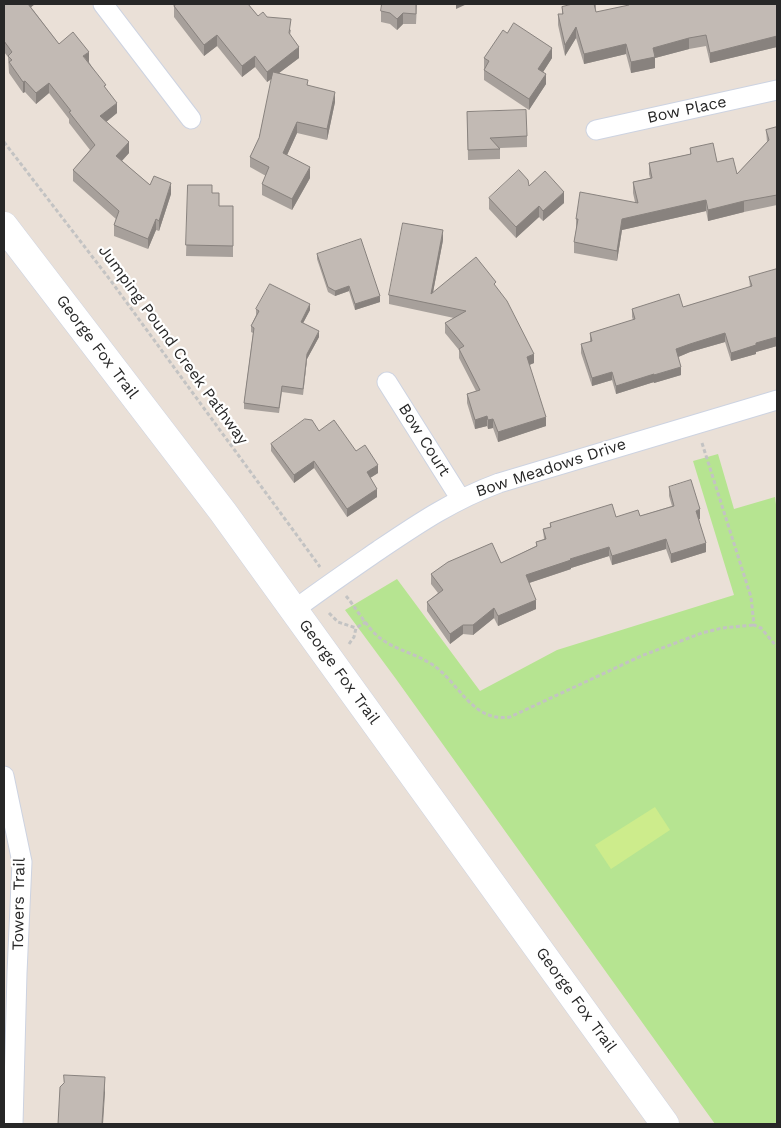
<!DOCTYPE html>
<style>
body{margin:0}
#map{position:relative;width:781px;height:1128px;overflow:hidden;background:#eae0d7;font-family:"Work Sans",sans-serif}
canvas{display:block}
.frame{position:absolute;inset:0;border:5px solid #272727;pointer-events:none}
</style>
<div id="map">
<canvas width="781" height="1128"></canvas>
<div class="frame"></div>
</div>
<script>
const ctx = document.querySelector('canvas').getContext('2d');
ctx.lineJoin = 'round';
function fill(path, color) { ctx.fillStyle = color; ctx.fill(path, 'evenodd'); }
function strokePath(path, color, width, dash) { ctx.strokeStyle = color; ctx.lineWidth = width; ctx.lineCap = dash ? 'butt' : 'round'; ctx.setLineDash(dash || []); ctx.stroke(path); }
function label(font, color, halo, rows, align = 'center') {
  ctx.font = font + ' "Work Sans",sans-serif'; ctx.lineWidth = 4.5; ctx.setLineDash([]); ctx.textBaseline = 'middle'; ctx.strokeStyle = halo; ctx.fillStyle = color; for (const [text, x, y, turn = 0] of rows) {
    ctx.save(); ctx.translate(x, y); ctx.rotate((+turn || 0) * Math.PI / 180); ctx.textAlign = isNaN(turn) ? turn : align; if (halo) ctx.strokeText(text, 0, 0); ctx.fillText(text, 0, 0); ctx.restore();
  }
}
const green = new Path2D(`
 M718 454 734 509 775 497 777 512V1124H715L396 679 345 610 397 579 480 691 557 650 734 595 693 461Z`);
const pitch = new Path2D(`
 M655 807 670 830 611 869 595 845Z`);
const path = new Path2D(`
 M4 142 111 281 320 567
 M702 443 751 597 754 625 761 628 777 647
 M346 596C357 609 366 627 380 638 394 649 413 653 428 662 458 678 470 723 510 717L641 656 702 633 722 628 754 625
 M329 613 338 622 356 628
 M349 644 354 637 356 628 366 622`);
const street = new Path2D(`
 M103 4 191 119
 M596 130 777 90
 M387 382 460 498
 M294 610C322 589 350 570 379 550 419 523 453 500 499 483L777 400
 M4 776 22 862 17 973 13 1124`);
const secondary = new Path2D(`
 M4 226 223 512 665 1124`);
const wall = new Path2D(`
 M4 4H35L31 7 59 44 89 62 106 89 117 113 106 122 129 153 122 161 150 185 171 194 159 231 156 230 148 249 114 236V225L116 219 73 181V170L90 150 69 123V119L49 93 36 104 25 92 23 93 9 73 8 57 4 52Z
 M175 4H248L258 16 267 17 291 30 290 35 299 58 279 73 308 85 335 102 327 140 297 133 287 155 310 178 292 210 262 195V184L266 176 250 167V157L259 138 272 79 267 82 255 67 242 77 217 46 204 56 174 17V6L175 5Z
 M417 4 416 24H403L397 30 390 24 381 22V11Z
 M596 4V12L777 4V47L710 63 706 46 689 49 655 58V68L631 73 626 54 584 64 576 38 565 56 558 25V14H562V7Z
 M484 58H552L543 72 546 84 529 110 484 80Z
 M467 112 527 136V147L500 148V159L468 160Z
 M777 127V205L744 212 708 221 706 211 622 230 617 261 574 253V242L576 230V219L635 202 633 193V182L650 178 649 174V163L690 154V148L717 162 737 174 767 142 766 130Z
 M188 185 212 193 219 206H233V257L186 256Z
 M529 186 564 203 543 221 539 217 516 238 489 209V198Z
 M443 240 433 292 496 287 534 363 529 365 546 426 498 442 493 428 488 429 487 426 475 429 467 403V394L476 391 459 358V350L445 333V323L454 318 389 304V295Z
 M317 254 380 302 355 310 349 291 335 296 328 292 317 259Z
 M777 269V346L756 352V354L731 361 725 342 690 352 678 357 681 375 654 383V382L616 394 612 380 592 386 581 353V344L590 342V333L633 320 632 317V309L683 307 750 287 749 277Z
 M256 309 310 310 303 323 319 337 307 359 303 395 282 392 279 413 244 409V403L253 333 251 332V326L256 315Z
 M319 431 356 451 378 473 370 478 377 497 347 517 314 468 294 483 271 451V444Z
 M669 487 700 519H699L706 552 671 563 666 549 612 565 609 556 571 568V569L529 583 536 609 498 626 494 618 473 635 463 634 450 644 427 611V602L438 593 431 584V574L501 563 536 546V542L544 539 543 529 550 527V523L616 517 640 516 672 506 669 496Z`);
const shadedWall = new Path2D(`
 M26 4H35L26 11Z
 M456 4H467L456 9Z
 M403 13V24L397 30V19Z
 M576 27V38L565 56V45Z
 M217 35V46L204 56V45Z
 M777 36V47L710 63V53Z
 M689 38V49L655 58V68L631 73V62L653 48Z
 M626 44V54L584 64V54Z
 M299 47V58L267 82V72Z
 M552 48V58L538 80V69Z
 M89 52V63L83 56Z
 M255 56V67L242 77V66Z
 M546 74V84L529 110V99Z
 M25 81V92L23 93V82Z
 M49 83V93L36 104V93Z
 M335 92V102L327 140V129Z
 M117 103V113L100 127V116Z
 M297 122V133L283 164V153Z
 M129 142V153L116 167V156Z
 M310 167V178L292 210V199Z
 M171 183V194L159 231V221Z
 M564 192V203L543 221V211Z
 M706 200V211L622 230 617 261V251L622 219Z
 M744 201V212L708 221V210Z
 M539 206V217L516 238V227Z
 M156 219V230L148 249V239Z
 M443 230V240L431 303V294Z
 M349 286V291L335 296V291Z
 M380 296V302L355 310V304Z
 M310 304V310L301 327V322Z
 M319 331V337L307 359 303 395 307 354Z
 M725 333V342L690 352 676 358V349L690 344Z
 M777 337V346L756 352V354L731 361V353L756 343Z
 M534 354V363L527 366V357Z
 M681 367V375L654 383V375Z
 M612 372V380L592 386V378Z
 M654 374V382L616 394V386Z
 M487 416V426L475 429V420Z
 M546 417V426L498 442V432Z
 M493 419V428L488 429V420Z
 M314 461V468L294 483V475Z
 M378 465V473L367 480V472Z
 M377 489V497L347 517V509Z
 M700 509V519L696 520V511Z
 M666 539V549L612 565V556Z
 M706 543V552L671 563V554Z
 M609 547V556L571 568V569L526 584V575L570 559Z
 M536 600V609L498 626V616Z
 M494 608V618L473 635V625Z
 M463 625V634L450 644V634Z
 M105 1077V1093L103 1124H102Z`);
const building = new Path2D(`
 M4 4H28L59 44 73 32 89 52 83 56 106 85 104 86 117 103 100 116 129 142 116 156 150 185 154 176 171 183 159 221 156 219 148 239 114 225 119 211 73 170 95 145 69 112 71 111 49 83 36 93 25 81 23 82 9 62 12 60 8 56 12 52 4 41Z
 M177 4H248L258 16 263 12 267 17 291 19 289 33 299 47 267 72 255 56 242 66 217 35 204 45 174 6Z
 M382 4H416V14L403 13 397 19 390 13 381 11Z
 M573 4H594L596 12 629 5V4H777V36L710 53 706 35 689 38 653 48 655 57 631 62 626 44 584 54 576 27 565 45 558 14H563L562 7Z
 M514 23 552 48 538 69 546 74 529 99 484 70 489 61 484 58 503 30 507 33Z
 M273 72 308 80 307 85 335 92 327 129 297 122 283 153 310 167 292 199 262 184 269 167 250 157 259 138Z
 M526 110 527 136 490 138 500 149 468 150 467 112Z
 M777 127V195L744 201 708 210 706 200 622 219 617 251 574 242 578 219H576L580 192 638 203 633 182 652 178 649 163 691 154 690 148 713 143 717 162 733 158 737 174 769 140 766 130Z
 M519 170 528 180 529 186 545 171 564 192 543 211 539 206 516 227 489 198Z
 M188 185H212V193H219V206H233V246L186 245Z
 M403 223 443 230 431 294 476 257 496 282 494 284 507 301 534 354 527 357 546 417 498 432 493 419 488 420 487 416 475 420 467 394 480 390 459 349 464 346 445 323 466 311 389 295Z
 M361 239 380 296 355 304 349 286 335 291 328 287 317 254Z
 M777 269V337L756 343V345L731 353 725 333 690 344 676 349 681 367 654 375V374L616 386 612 372 592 378 581 344 592 341 590 333 635 319 632 309 679 294 683 307 752 286 749 277Z
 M270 284 310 304 301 322 319 331 307 354 303 389 282 386 279 408 244 403 254 328 251 326 259 311 256 309Z
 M305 419 312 420 319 431 334 420 356 451 365 445 378 465 367 472 377 489 347 509 314 461 294 475 271 444Z
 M691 480 700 509 696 511 706 543 671 554 666 539 612 556 609 547 570 559 571 560 526 575 536 600 498 616 494 608 473 625H463L450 634 427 602 443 590 431 574 448 562 492 543 501 563 537 546 536 542 546 539 543 529 551 527 550 523 612 504 616 517 638 510 640 516 674 506 669 487Z
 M64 1075 105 1077 102 1124H58L60 1087 64 1083Z`);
const streetNames = [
 ["Bow Place",687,110,-12],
 ["Jumping Pound Creek Pathway",173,345,54],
 ["George Fox Trail",97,347,53],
 ["Bow Court",424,440,58],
 ["Bow Meadows Drive",551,468,-18],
 ["George Fox Trail",339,672,54],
 ["Towers Trail",19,904,-89],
 ["George Fox Trail",576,1000,54]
];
fill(green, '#b6e491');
fill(pitch, '#cdec8c');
strokePath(street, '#cdd3e1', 21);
strokePath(secondary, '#cdd3e1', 29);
strokePath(path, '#c3c3c3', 3, [4, 2.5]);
strokePath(street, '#fff', 19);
strokePath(secondary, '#fff', 28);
fill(wall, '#a7a09b');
fill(shadedWall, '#88827e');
fill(building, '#c2bab4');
strokePath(building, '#88827e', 1);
label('16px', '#272727', '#fff', streetNames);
</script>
